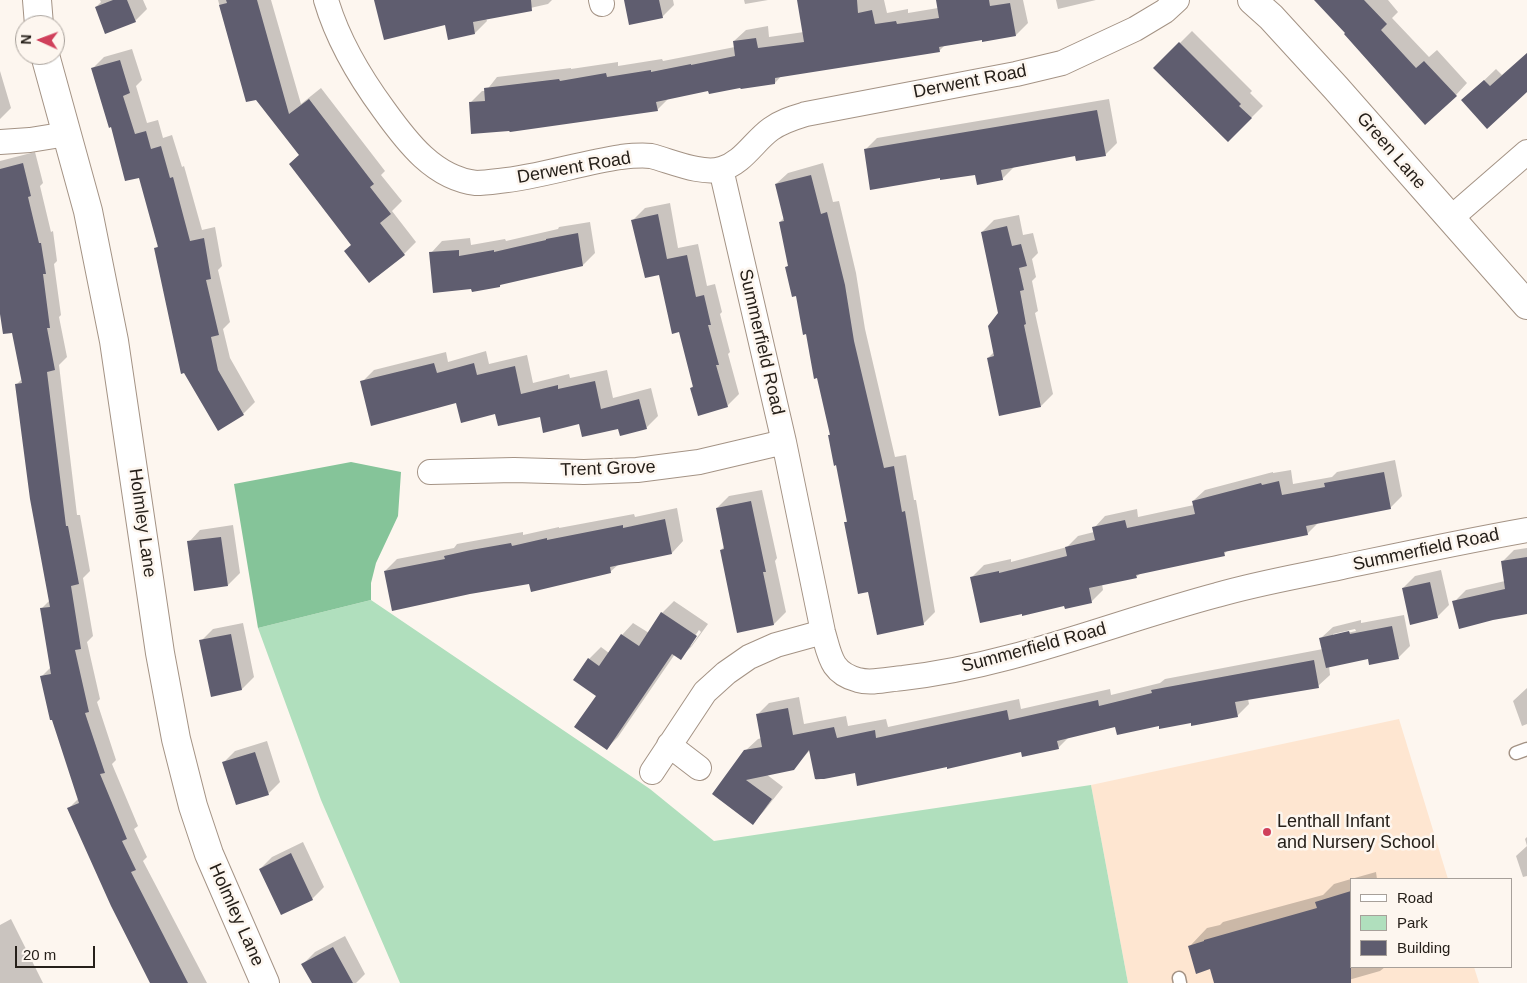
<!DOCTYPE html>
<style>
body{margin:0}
#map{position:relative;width:1527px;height:983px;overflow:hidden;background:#fdf6ef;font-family:Helvetica,sans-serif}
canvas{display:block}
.legend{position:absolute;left:1350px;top:878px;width:162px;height:90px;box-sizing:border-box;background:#fdf6ef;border:1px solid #a7a09a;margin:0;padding:6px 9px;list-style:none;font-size:15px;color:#26201a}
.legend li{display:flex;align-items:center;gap:10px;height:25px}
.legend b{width:25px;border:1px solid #a7a09a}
.north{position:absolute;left:15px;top:15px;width:50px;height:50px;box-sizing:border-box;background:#fdf6ef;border:1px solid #a7a09a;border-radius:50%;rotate:272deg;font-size:14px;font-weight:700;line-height:20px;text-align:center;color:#26201a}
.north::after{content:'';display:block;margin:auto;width:18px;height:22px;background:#d0405b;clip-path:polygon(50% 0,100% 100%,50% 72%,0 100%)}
.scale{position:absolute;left:15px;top:946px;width:80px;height:22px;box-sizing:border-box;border:2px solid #26201a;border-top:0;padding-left:6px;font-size:15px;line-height:18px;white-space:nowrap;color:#26201a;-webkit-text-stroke:4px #fdf6ef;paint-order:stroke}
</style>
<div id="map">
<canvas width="1527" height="983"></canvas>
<ul class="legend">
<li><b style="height:6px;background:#fff"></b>Road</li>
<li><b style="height:14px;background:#b0dfbd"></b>Park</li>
<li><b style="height:14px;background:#5f5d6f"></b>Building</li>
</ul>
<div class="north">N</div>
<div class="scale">20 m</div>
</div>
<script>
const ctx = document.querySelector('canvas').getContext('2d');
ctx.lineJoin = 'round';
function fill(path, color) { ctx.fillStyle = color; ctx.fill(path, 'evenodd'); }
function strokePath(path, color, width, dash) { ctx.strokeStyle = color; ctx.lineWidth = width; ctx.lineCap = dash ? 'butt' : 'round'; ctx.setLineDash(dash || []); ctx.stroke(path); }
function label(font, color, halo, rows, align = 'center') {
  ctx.font = font + ' Helvetica,sans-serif'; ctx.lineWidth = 5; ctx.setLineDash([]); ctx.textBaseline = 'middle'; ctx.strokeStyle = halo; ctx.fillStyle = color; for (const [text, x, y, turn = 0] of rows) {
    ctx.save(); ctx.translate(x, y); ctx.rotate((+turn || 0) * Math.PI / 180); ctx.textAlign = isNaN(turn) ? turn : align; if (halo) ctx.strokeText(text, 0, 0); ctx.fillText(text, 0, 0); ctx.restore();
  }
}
const built = new Path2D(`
 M1399 719 1448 879H1351V967H1474L1479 983H1128L1091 785Z`);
const green = new Path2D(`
 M371 600 650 789 714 841 1091 785 1128 983H400L321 800 258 628Z`);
const forest = new Path2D(`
 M351 462 401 472 398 516 376 563 371 583V600L258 628 234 484Z`);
const shadow = new Path2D(`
 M100 0H143L147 9 135 21 96 7 101 2Z
 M218 0H271L301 104 321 88 385 171 381 175 402 201 392 211 416 242 404 254 369 281 352 244 290 164 300 154 256 98 247 101Z
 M376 0H552L548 4 486 18 487 21 475 33Z
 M625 0H673L674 5 662 17Z
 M744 0H768L745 4Z
 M831 0H884L887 13 908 9V13L938 8 937 0H1023L1028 23 1016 35 945 45 939 51 782 75 775 83 709 89 669 98 657 110 470 103 482 91H486L497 77 571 68V69L618 62V66L662 59 663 61 735 47 734 41 746 30 768 26 769 37 804 32Z
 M1056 0H1096L1058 9Z
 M1316 0H1388L1398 12 1392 18 1429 57 1437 50 1467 83 1456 95 1347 33Z
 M1192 31 1252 91 1250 93 1263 106 1228 141 1155 68Z
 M132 49 142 80 136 86 147 123 158 120 163 138 172 135 182 167 184 166 202 230 215 227 222 266 218 270 230 322 223 329 230 358 255 402 243 414 218 429 156 248 159 245 140 176 112 126 92 69 104 57Z
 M1527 53V92L1475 89 1496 69 1502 75Z
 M0 71 11 108 0 119Z
 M1109 99 1117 143 1105 155H1076L1014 167 1002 179 976 174 941 177 865 150 877 138Z
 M35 152 43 183 40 186 51 232 53 231 57 261 54 264 61 315 59 317 67 357 59 365 77 515H80L90 571 83 578 93 636 87 642 100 699 97 702 116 760 112 764 138 826 134 829 147 857 143 861 207 983H151L68 809 79 798 41 677 51 667 41 609 50 600 17 384 23 378 13 332 0 290V161Z
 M823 163 833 202 839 201 856 273 865 329 895 457 906 455 914 500H916L935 612 923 624 869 591 846 522 848 520 837 464 829 435 831 433 797 295 787 267 789 265 780 222 784 218 776 184 788 173Z
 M670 203 678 248 698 244 707 286 715 284 722 312 720 314 730 352 728 354 739 394 727 406 691 388 694 385 680 331 660 274 633 220 645 208Z
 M1019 215 1023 235 1033 233 1038 253 1032 259 1036 277 1032 281 1038 311 1035 313 1053 394 1041 406 988 358 995 351 999 313 982 232 994 220Z
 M590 222 595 253 583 265 502 283 500 286 472 288 431 253 442 241 470 238 471 245 505 239 506 241 558 229 559 227Z
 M486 351 489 364 527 355 533 383 569 374 570 378 607 370 613 398 651 388 658 416 646 428H619L540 415 496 412 457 402 362 382 374 370 446 352 448 362Z
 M1395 460 1402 496 1390 508 1319 522 1307 534 1229 549 1224 554 1141 573 1136 577 1102 584 1103 590 1091 602 1065 604 972 577 984 565 1011 559V562L1067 547 1078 536 1094 532V528L1105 516 1137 509 1138 517 1194 505 1193 501 1205 490 1273 472V473L1291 470 1293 484 1332 477 1337 472Z
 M762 490 777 558 775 561 786 612 774 624 738 631 721 550 725 546 717 508 729 496Z
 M677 508 683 541 672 553 619 564 610 572 530 582 385 571 397 559 454 548 457 544 523 532V535L559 527V528L634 514 635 517Z
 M233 525 240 573 228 585 189 542 200 530Z
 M1527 548V613L1454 602 1466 590 1505 581 1502 562 1514 550Z
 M1441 570 1449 605 1437 617 1403 588 1415 576Z
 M674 601 708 624 692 646 680 658 675 654 618 737 606 749 598 696 589 659 601 647 609 653 622 635 633 623 649 633 662 613ZM699 630 701 632 691 646H688Z
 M1404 615 1410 646 1398 658 1369 657 1329 666 1330 675 1318 686 1248 699 1249 704 1237 716 1160 724 1116 725 1070 736 1058 748 1022 750 948 766 856 772 816 780 810 750 793 769 766 774 783 787 764 811 753 823 714 794 745 751 758 739 762 738 757 715 769 703 799 697 804 724 846 716 848 726 886 719 888 727 1019 699 1021 709 1110 689 1111 695 1160 683 1165 679 1323 649 1321 638 1333 627 1361 620V623ZM1355 629 1356 631 1333 636V634Z
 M243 623 254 677 242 689 212 695 201 641 213 629Z
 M1527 688V724L1522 726 1513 701Z
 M267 741 280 782 268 794 223 763 235 751Z
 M1527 837V876L1523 877 1516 856 1527 846 1525 839Z
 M303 842 324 887 312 899 260 869 272 857Z
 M1376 872 1377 879H1351Z
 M1351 879V967H1385L1380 971 1338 983H1215L1211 968 1190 946 1207 928 1220 925 1223 922 1323 895 1334 884Z
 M11 919 43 983H0V925Z
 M345 936 365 974 356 983H313L303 964 315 952Z`);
const building = new Path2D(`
 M113 0H127L136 22 105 34 95 7Z
 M226 0H257L289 114 309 99 374 184 370 187 391 214 380 223 405 255 369 283 344 251 351 245 289 164 299 155 256 100 246 102 219 5 227 3Z
 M374 0H531L532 11 473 22 475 34 448 40 445 25 384 40Z
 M624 0H659L663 18 629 25Z
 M797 0H857L858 13 872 10 875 24 896 21 897 24 939 18 936 0H989L990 6 1010 3 1016 36 982 42V40L939 47 940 52 775 78V84L741 89 740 88 709 94 708 91 656 102 658 111 510 132 509 131 471 134 469 102 485 101 484 88 559 79 560 81 606 73 607 77 651 70V72L691 64V65L735 56 733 41 756 38 758 48 804 42Z
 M1314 0H1364L1387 24 1381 30 1416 68 1424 61 1457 96 1425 125 1344 34 1345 33Z
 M1179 42 1241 104 1239 106 1252 118 1228 142 1153 68Z
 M1527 53V92L1487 129 1461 100 1484 80 1490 86Z
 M120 60 130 93 123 96 135 134 146 131 151 149 161 146 170 178 173 177 190 241 204 238 211 279 206 280 219 335 211 337 218 370 244 415 218 431 184 373 181 374 154 248 158 247 139 178 125 181 111 127 109 128 91 68Z
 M1097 110 1106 156 1076 161 1075 156 1001 170 1003 180 977 185 975 175 940 180V178L870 190 864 149Z
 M23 163 31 196 28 197 39 243H41L46 274H43L50 328H47L55 370 47 372 66 526H68L79 584 71 586 81 649 75 650 89 712 85 713 105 773 100 774 127 839 122 841 136 870 131 872 188 983H150L111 906 67 808 79 803 52 720H50L40 676 51 674 40 608 50 607 30 499 15 384 22 383 12 333 3 334 0 314V169Z
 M811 175 821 214 827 212 845 285 854 341 884 468 894 466 902 512 905 511 924 625 877 635 868 592 858 594 844 522H847L836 465 834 466 828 435H830L817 378 814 379 806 334 803 335 796 296 792 297 785 267 788 266 779 222 784 221 775 184Z
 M658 214 667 259 687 255 696 297 704 295 711 325H708L719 365H716L728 407 698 416 690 388 693 387 679 332 672 334 659 275 645 278 631 220Z
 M1007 226 1012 246 1021 244 1027 266 1019 268 1024 290 1020 291 1026 324 1024 325 1041 407 999 416 987 358 994 356 988 326 998 313 981 232Z
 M578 233 583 266 500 285V287L472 292 471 289 433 293 429 252 459 250V256L494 250V252L546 240V239Z
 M434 363 437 373 474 363 477 375 515 366 521 394 558 385V389L595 381 601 409 639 399 647 429 620 436 618 429 582 437 579 424 543 433 540 417 498 426 495 414 461 423 456 403 371 426 360 381Z
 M1384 472 1391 509 1306 526 1308 535 1224 552 1225 556 1136 575 1137 578 1089 588 1092 603 1065 609 1064 606 1022 616V614L980 623 970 577 999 571V573L1067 556 1065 547 1095 540 1092 527 1125 520 1127 528 1195 514 1192 501 1261 483 1262 485 1279 481 1282 495 1325 487 1324 483Z
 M751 501 766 572H763L774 625 737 633 720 550 724 549 716 508Z
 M665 519 672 554 610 567 611 573 531 592 529 584 470 594 392 611 384 571 445 559 444 556 471 550 511 543 512 546 547 538V540L623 525V528Z
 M221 537 228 586 194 591 187 541Z
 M1527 557V614L1493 620 1459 629 1452 601 1505 589 1501 561Z
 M1430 582 1438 618 1410 625 1402 588Z
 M661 612 697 636 681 660 672 654 607 750 574 727 596 696 573 680 588 658 599 666 621 634 639 646Z
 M1392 626 1399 659 1369 665 1368 659 1326 668 1319 638 1349 631 1350 634Z
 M231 634 242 690 211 697 199 640Z
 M1314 660 1319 688 1235 702 1238 717 1191 726V723L1159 729V726L1117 735 1115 727 1057 741 1059 749 1022 757 1021 752 947 769V767L857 786 855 773 824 779H815L809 750 794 770 746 780 772 799 753 825 712 794 744 750 762 747 756 714 788 708 793 735 834 727 837 738 875 730 876 738 1007 710 1009 720 1098 700 1099 706 1152 693 1151 690Z
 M255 752 269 795 236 805 222 762Z
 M291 853 313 900 281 915 259 869Z
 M1351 891V983H1214L1210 969 1196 974 1188 946 1204 941V940L1317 908 1315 902Z
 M333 947 353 983H312L301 964Z`);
const service = new Path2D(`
 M1516 753 1527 749
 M1179 978 1180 983`);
const minor = new Path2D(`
 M326 0C338 41 359 76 384 110 407 142 434 178 476 183 483 183 491 182 499 181 540 177 580 163 621 157 630 156 642 155 651 156 671 161 702 175 721 169 743 163 754 141 771 129 782 121 793 118 806 114L1016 74 1062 63 1135 29 1165 11 1177 0
 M601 0 602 4
 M0 142 30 140 67 134
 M721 169 784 442 823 632C830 656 831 673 858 680 871 684 890 679 903 678 1011 666 1112 623 1217 595 1258 583 1300 576 1342 567 1404 554 1465 541 1527 530
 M1451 218 1527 152
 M430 472 514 470 584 472 637 470 699 462 784 442
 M669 745 699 768
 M652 772 705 692 726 673 749 657 776 645 823 632`);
const secondary = new Path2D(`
 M37 0 39 25
 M1252 0 1271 17 1336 88 1527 305
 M45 55 88 211 114 341 160 653 176 739 193 806 209 854 265 983`);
const markers = [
 [1267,832,5,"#d0405b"]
];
const streetNames = [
 ["Derwent Road",970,82,-11],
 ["Green Lane",1391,151,49],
 ["Derwent Road",574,168,-10],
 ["Summerfield Road",761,342,77],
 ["Trent Grove",608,469,-2],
 ["Holmley Lane",142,523,82],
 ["Summerfield Road",1426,550,-12],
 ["Summerfield Road",1034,648,-15],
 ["Holmley Lane",236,915,66]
];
const poiNames = [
 ["Lenthall Infant",1277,822],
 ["and Nursery School",1277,843]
];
fill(built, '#fee6d1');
fill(green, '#b0dfbd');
fill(forest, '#85c499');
fill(shadow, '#0003');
fill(building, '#5f5d6f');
strokePath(service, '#a49385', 15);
strokePath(minor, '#a49385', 26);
strokePath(secondary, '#a49385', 30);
strokePath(service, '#fff', 12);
strokePath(minor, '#fff', 24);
strokePath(secondary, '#fff', 28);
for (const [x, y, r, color] of markers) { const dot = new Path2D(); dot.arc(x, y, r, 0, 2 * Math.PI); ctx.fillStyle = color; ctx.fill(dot); strokePath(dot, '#fdf6ef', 2); }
label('18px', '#26201a', '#fdf6ef', streetNames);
label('18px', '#26201a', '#fdf6ef', poiNames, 'left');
</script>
